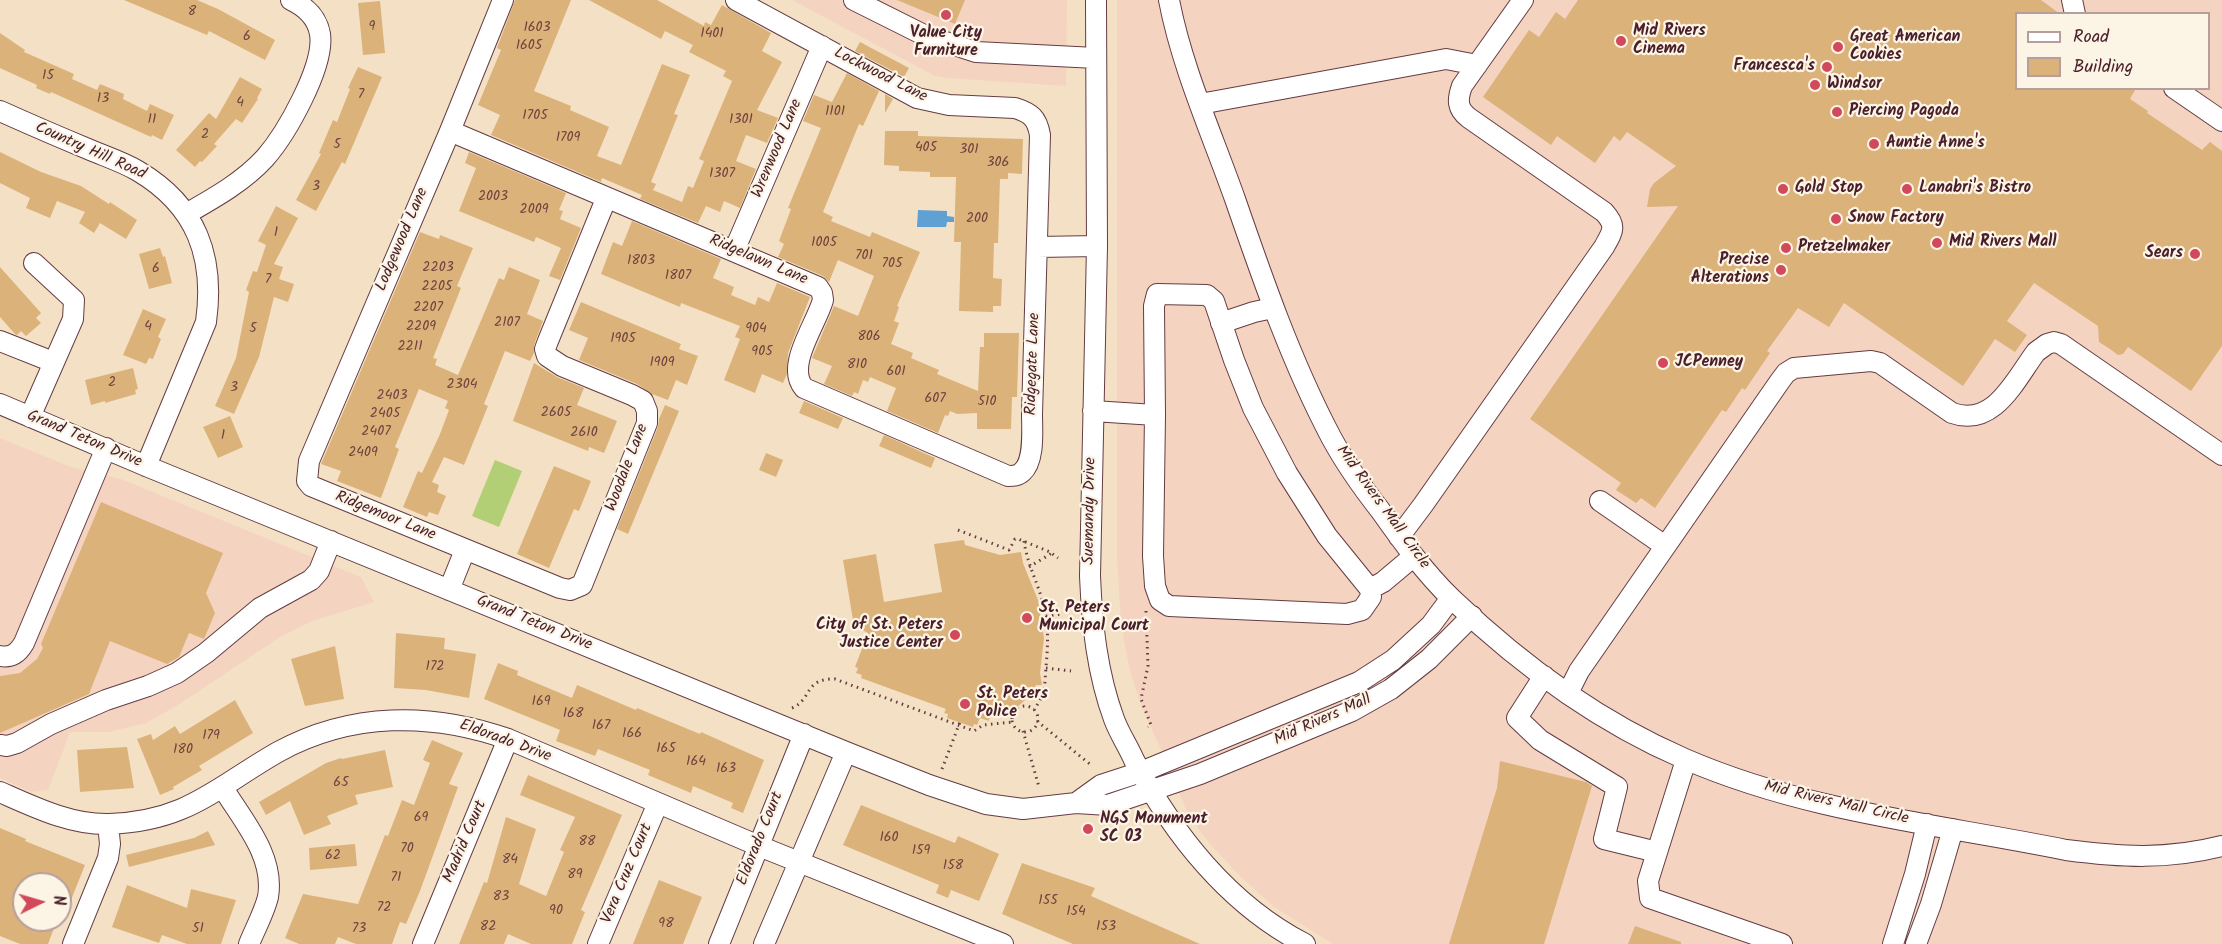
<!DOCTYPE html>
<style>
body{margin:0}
#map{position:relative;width:2222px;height:944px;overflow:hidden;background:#f4e1c5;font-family:Kalam,sans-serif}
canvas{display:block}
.legend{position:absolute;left:2015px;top:12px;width:195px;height:78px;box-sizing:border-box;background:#fcf5e5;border:2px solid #b59f9b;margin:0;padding:8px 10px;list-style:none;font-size:18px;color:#4a1f2b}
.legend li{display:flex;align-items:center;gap:12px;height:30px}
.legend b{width:30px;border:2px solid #b59f9b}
.north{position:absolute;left:12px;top:872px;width:60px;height:60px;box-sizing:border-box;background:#fcf5e5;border:2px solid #b59f9b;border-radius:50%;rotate:85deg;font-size:16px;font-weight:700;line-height:24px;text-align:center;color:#4a1f2b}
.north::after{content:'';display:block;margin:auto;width:21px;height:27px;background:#d1495b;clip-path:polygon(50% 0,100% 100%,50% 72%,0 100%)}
</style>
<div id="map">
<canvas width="2222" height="944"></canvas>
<ul class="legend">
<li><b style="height:8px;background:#fff"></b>Road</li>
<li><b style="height:16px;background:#dcb27b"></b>Building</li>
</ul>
<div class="north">N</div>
</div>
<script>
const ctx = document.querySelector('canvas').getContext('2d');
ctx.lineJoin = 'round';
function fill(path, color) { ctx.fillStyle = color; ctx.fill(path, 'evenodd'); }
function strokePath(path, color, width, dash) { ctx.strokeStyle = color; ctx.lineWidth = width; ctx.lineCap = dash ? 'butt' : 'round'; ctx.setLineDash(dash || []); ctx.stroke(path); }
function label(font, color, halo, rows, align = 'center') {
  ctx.font = font + ' Kalam,sans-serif'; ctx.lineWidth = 4.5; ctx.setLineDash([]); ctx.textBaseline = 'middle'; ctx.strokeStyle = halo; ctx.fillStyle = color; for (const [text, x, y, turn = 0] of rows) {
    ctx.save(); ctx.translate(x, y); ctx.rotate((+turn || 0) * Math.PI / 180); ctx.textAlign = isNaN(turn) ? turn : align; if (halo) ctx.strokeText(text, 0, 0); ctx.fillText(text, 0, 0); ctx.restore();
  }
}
const built = new Path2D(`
 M792 0H1067L1066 86 947 78 935 76Z
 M1117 0H2222V944H1333L1274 907 1240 876 1209 843 1189 816 1139 699 1130 671 1121 625 1117 558ZM2016 14H2208V88H2016Z
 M0 438 71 467 121 479 361 577 374 602 312 621 280 637 178 705 146 723 109 732H70L48 790 31 792 0 778Z`);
const green = new Path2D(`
 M495 460 522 471 499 527 472 516Z`);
const water = new Path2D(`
 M918 210 947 211V216L954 217V222H947L946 227H917Z`);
const building = new Path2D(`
 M124 0H197L218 9 275 40 265 60 209 31 207 35Z
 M515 0H571L534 91 571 106 570 110 609 127 597 156 621 165 662 64 690 75 674 114 678 115 651 182 656 184 653 190 682 202 688 186 693 188 704 161 699 159 732 81 723 76 726 71 689 52 693 45 665 31 661 39 589 0H657L704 26 705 22 711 25 722 5 771 33 762 51 782 62 757 110 778 118 767 143 746 135 736 161 756 169 740 208 724 201 720 212 706 206 698 223 640 199 642 195 602 178 601 182 491 135 500 115 478 105 501 50 497 48Z
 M897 0H965L955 24Z
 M1578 0H2041L2060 14H2016V88H2136L2130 99 2148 111 2147 113 2202 150 2210 142 2222 151V346L2191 391 2128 347 2123 354 2118 355 2110 349 2099 342 2098 326 2034 283 2007 321 2027 335 2015 352 1995 339 1963 386 1844 303 1829 327 1798 308 1767 351 1770 353 1745 390 1742 388 1726 412 1722 410 1655 508 1641 498 1636 503 1616 490 1621 483 1530 419 1678 206 1647 207 1650 189 1654 183 1676 166 1627 132 1620 141 1614 136 1595 163 1557 136 1551 145 1483 97 1529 30 1539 37 1556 12 1565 19Z
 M380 1 385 53 363 55 358 3Z
 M0 33 25 50 24 52 74 74 72 79 97 90 100 84 124 94 123 99 147 111 150 104 174 115 162 140 152 135 151 137 51 92 50 94 36 88 37 85 0 68Z
 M860 42 909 68 904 77 855 51Z
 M358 67 382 77 345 164 342 162 316 211 296 200 321 154 319 153 333 120 337 122 350 89 348 88Z
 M847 73 879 91 863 126 859 124 823 212 833 217 831 221 870 237 872 232 920 252 897 306 899 307 894 321 899 323 891 344 913 353 911 358 939 370 937 374 978 391 980 347H984V333H1019L1017 397H1012L1011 429H977V413L957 414 950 411 948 416 945 415 938 433 887 411 896 388 870 377 868 382 863 380 858 394 854 392 852 396 824 384 832 366 812 358 834 306 858 316 874 276 838 260 829 282 823 276 778 257 784 244 779 241 791 209 788 208 821 128 803 121 814 95 832 102Z
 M240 77 262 89 257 98 258 99 242 123 236 119 214 144 217 146 202 162 200 161 195 167 176 150 209 113 216 119Z
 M885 94 893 99 885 113Z
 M885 131H918V136L1023 139 1022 174 1008 173V179H1000L998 243H994L993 278 1002 279 1001 306H993V312L959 311 961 242H954L956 177H930V172L899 171V166L884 165Z
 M0 152 41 172 81 186 109 204 110 202 137 220 126 239 100 223 94 233 79 223 85 212 57 201 50 218 26 208 30 198 0 183Z
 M469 152 566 193 559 210 563 211 560 219 581 228 560 280 549 276 561 248 536 237 534 242 459 211 476 168 465 163Z
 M276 206 298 218 274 264 283 267 279 279 294 284 288 302 274 297 259 357 234 414 215 406 236 358 249 292 246 290 253 271 257 272 266 245 258 241Z
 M632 221 721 259 713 278 734 287 731 295 755 305 758 297 769 302 777 283 810 297 788 353 787 374 783 383 762 374 755 393 724 380 740 339 735 337 740 326 681 303 680 307 601 274 613 242 622 246Z
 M420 232 439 239 440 235 473 248 457 286 461 288 433 358 437 359 435 365 458 375 499 278 504 280 509 267 540 280 527 314 543 321 534 345V353L530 361 505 351 484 404 488 406 464 465 444 457 432 482 439 485 437 492 446 496 438 515 429 512 427 517 403 507 418 471 422 473 440 434 449 410 445 408 448 401 419 389 395 447 399 449 381 498 337 481 341 471 321 464Z
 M160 248 163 257 165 256 172 283 149 289 139 254Z
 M0 267 41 313 36 318 41 323 26 336 21 331 17 335 15 334 0 317Z
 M581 302 681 344 679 349 698 356 687 385 676 380 668 400 652 394 637 384 579 360 588 338 569 330Z
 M143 309 166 319 158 337 161 339 153 359 149 358 146 364 123 355Z
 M534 363 557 377 584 388 577 405 617 421 604 453 589 447 588 451 513 421Z
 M133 368 138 389 135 390 136 394 105 403V401L91 405 85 380Z
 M804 401 843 418 838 429 799 413Z
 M665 405 679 411 628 534 617 529 658 427 659 419Z
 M230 416 243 447 218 458 203 427Z
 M884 435 935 458 931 468 879 446Z
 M766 453 783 460 776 477 759 470Z
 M554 466 591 481 579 511 574 509 549 568 517 554Z
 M101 502 223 553 206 593 215 613 204 639 189 633 179 657 167 664 110 641 89 694 0 733V676L20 673 37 659 43 648 41 644Z
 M964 540 965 545 1000 555 1021 552 1023 563 1038 600 1044 638 1040 673 1042 685H1036L1031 695 1016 708 1005 714 990 716 989 721 980 718 977 725 974 724 973 727 947 718 948 714 944 713 946 709 861 678 862 675 856 673 858 668 855 667 868 633 854 626 843 560 876 554 884 602 942 592 934 544Z
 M396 633 445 638 444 649 476 654 469 698 426 690 394 688Z
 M335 646 344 699 305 706 291 659Z
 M498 663 518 671 517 675 572 698 577 685 636 710 637 708 700 734 701 732 764 760 743 813 731 808 733 803 693 786 691 793 648 775 650 770 598 749 595 756 556 741 560 730 484 699Z
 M235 700 253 733 199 766 202 770 173 787 174 789 160 795 137 739 151 734 153 740 175 726 180 734Z
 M432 740 463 753 449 784 458 787 420 891 406 924 400 922 392 944H356L338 937 335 944H299L285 938 303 894 358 904 385 835 388 836 402 800 414 805 430 763 423 760Z
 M127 747 134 788 80 792 77 750Z
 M385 750 393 787 355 795 358 804 327 816 331 824 304 835 290 801 266 815 259 802 326 763 341 758 342 759Z
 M1500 761 1586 782 1592 786 1544 944H1449L1497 788Z
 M528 775 622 815 581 910 585 912 572 944H531L508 934 504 944H459L484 882 487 883 506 817 536 829 519 884 546 896 564 852 560 850 575 817 520 795Z
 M861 805 955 843 958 836 999 854 979 901 951 890 948 898 936 893 939 885 843 845Z
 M0 828 26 839 25 841 85 865 61 925 60 884H24V920H57L48 944H20L0 936Z
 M208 831 215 845 129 867 126 855 194 838Z
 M355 844 357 866 310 870 309 848Z
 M1022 863 1095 888 1091 896 1200 944H1073L1002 914Z
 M659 880 702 897 683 944H633Z
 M127 885 187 908 191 889 236 900 221 944H187L162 935 159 943 112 927Z
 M1635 926 1681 942V944H1628Z`);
const path = new Path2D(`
 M958 530 1009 550 1015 539H1018L1050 552 1058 558
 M1024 541C1027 563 1037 581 1043 603 1049 624 1048 645 1046 667 1044 688 1047 690 1034 710
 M1029 567 1052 553
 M1146 611 1148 666 1141 699 1151 725 1148 727
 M1040 617 1062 614
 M1046 668 1071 671
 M1012 719a13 13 0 1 1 26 0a13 13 0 1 1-26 0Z
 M792 708C812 700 804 678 835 679L974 731 983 725 1013 722
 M1037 721 1091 765
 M1023 731 1039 787
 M942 769 960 722`);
const minor = new Path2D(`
 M503 0 450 131 309 461 307 481 311 486 560 588 570 590 582 585 647 423V411L643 401 632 395 562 366 547 356 545 349 548 341 606 199
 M854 0 924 35 976 52 1096 58
 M1096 0 1097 246 1090 576C1092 624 1097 673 1114 719 1119 733 1128 746 1134 760 1173 834 1229 905 1305 944
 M1169 0C1182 68 1212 134 1235 199 1263 280 1291 361 1331 437 1345 463 1362 487 1380 510 1402 541 1425 573 1452 599 1520 664 1599 722 1685 759 1807 812 1938 824 2066 850 2120 857 2168 860 2222 846
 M2072 0 2075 14
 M2174 88 2222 121
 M1200 104 1446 59 1477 65
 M0 111C29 124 59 137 88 149 104 156 123 162 138 171 197 206 215 257 206 322L146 466
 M450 131 818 287 822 293 823 300C816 325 785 366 804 388L1008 476C1013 476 1018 476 1022 472 1035 461 1032 430 1032 414L1040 135C1037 118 1031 113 1015 108L949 105 917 98 736 0
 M186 214C214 198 243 182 265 158 286 134 325 66 320 34 317 17 306 7 291 0
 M1037 247 1097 246
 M734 251 822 46
 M1221 323 1254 312 1273 308
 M0 341 53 362
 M0 404 146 466 846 752 929 785 986 804 1023 809 1076 803 1108 805 1200 774 1352 711 1391 689 1429 659 1472 616
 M1093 411 1155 415 1154 306 1157 294 1207 295 1214 301 1234 360 1253 408 1287 473 1327 536 1370 589 1383 582 1414 556
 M1155 415 1153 556 1155 586 1160 600 1169 606 1347 614 1362 610 1371 597 1370 589
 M30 417 73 319 74 300 34 263
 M1600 501 1665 546
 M1399 537 1423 505 1604 247C1613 231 1617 226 1604 212L1469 118C1457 109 1457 100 1462 86L1523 0
 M449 590 465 550
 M0 656C12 658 18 653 24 643L106 448
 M1544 676 1517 718 1540 740 1617 787 1604 839 1657 852
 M1568 693 1579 671 1780 381 1786 373 1794 368 1871 361 1880 363 1952 413C1994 428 2015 380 2036 352L2047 344 2054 342 2061 344 2222 455
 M0 745 7 746 17 743 51 724 106 700 148 686 177 673 206 653 260 608 311 580 319 571 331 541
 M1686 760 1648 881 1650 898 1782 944
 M223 788C243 821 275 856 268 897 264 913 255 929 249 944
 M0 792C34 807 71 825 109 824 188 821 215 788 278 752 351 712 431 712 508 739L759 846 1003 944
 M1076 803 1101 785 1141 772 1359 682 1393 660 1431 625 1451 598
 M73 944 108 858 110 844 108 824
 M423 944 508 739
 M598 944 658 803
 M719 944 804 734
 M764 944 846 752
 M1893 944 1915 874 1927 824
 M1916 944 1931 904 1953 829`);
const markers = [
 [946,15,6,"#d1495b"],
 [1621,41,6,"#d1495b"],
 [1838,47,6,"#d1495b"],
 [1827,67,6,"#d1495b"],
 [1815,85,6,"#d1495b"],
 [1837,112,6,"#d1495b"],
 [1874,144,6,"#d1495b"],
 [1783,189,6,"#d1495b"],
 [1907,189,6,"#d1495b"],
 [1836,219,6,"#d1495b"],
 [1937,243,6,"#d1495b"],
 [1786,248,6,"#d1495b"],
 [2195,254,6,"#d1495b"],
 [1781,270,6,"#d1495b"],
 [1663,363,6,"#d1495b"],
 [1027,618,6,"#d1495b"],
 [955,635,6,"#d1495b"],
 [965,704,6,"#d1495b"],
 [1088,829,6,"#d1495b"]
];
const numberNames = [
 ["8",192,13],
 ["9",372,28],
 ["1603",537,29],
 ["1401",712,35],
 ["6",247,38],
 ["1605",529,47],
 ["15",48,77],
 ["7",361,96],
 ["13",103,100],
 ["4",240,104],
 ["1101",835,113],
 ["1705",535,117],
 ["11",152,121],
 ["1301",741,121],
 ["2",205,136],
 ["1709",568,139],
 ["5",337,146],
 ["405",926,149],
 ["301",969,151],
 ["306",998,164],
 ["1307",722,175],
 ["3",316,188],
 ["2003",493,198],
 ["2009",534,211],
 ["200",977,220],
 ["1",276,234],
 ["1005",824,244],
 ["701",864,257],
 ["1803",641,262],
 ["705",892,265],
 ["2203",438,269],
 ["6",156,270],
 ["1807",678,277],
 ["7",268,281],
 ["2205",437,288],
 ["2207",428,309],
 ["2107",507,324],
 ["4",148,328],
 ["2209",421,328],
 ["5",253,330],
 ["904",756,330],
 ["806",869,338],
 ["1905",623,340],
 ["2211",410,348],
 ["905",762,353],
 ["1909",662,364],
 ["810",857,366],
 ["601",896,373],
 ["2",112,384],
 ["2304",462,386],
 ["3",234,389],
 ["2403",392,397],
 ["607",935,400],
 ["510",987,403],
 ["2605",556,414],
 ["2405",385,415],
 ["2407",376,433],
 ["2610",584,434],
 ["1",223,437],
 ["2409",363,454],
 ["172",435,668],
 ["169",541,703],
 ["168",573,715],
 ["167",601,727],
 ["166",632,735],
 ["179",211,737],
 ["165",666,750],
 ["180",183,751],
 ["164",696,763],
 ["163",726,770],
 ["65",341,784],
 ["69",421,819],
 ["160",889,839],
 ["88",587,843],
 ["70",407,850],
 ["159",921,852],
 ["62",333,857],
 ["84",510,861],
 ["158",953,867],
 ["89",575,876],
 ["71",396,879],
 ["83",501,898],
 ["155",1048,902],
 ["72",384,909],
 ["90",556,912],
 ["154",1076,913],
 ["98",666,925],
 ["82",488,928],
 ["153",1106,928],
 ["51",198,930],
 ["73",359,930]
];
const poiNames = [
 ["Mid Rivers",1633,32],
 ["Cinema",1633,50],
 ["Value City",946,34,"center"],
 ["Furniture",946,52,"center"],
 ["Great American",1850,38],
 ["Cookies",1850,56],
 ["Francesca's",1815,67,"right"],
 ["Windsor",1827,85],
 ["Piercing Pagoda",1849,112],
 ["Auntie Anne's",1886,144],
 ["Gold Stop",1795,189],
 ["Lanabri's Bistro",1919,189],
 ["Snow Factory",1848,219],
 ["Mid Rivers Mall",1949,243],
 ["Pretzelmaker",1798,248],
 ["Sears",2183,254,"right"],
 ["Precise",1769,261,"right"],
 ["Alterations",1769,279,"right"],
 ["JCPenney",1675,363],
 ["St. Peters",1039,609],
 ["Municipal Court",1039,627],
 ["City of St. Peters",943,626,"right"],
 ["Justice Center",943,644,"right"],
 ["St. Peters",977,695],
 ["Police",977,713],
 ["NGS Monument",1100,820],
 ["SC 03",1100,838]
];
const streetNames = [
 ["Lockwood Lane",880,76,27],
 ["Wrenwood Lane",778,149,-67],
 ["Country Hill Road",90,152,24],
 ["Lodgewood Lane",403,240,-67],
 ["Ridgelawn Lane",758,261,23],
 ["Ridgegate Lane",1034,364,-88],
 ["Grand Teton Drive",84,440,23],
 ["Woodale Lane",628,468,-69],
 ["Mid Rivers Mall Circle",1382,508,54],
 ["Suemandy Drive",1091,511,-89],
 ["Ridgemoor Lane",385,517,22],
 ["Grand Teton Drive",534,624,22],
 ["Mid Rivers Mall",1323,721,-24],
 ["Eldorado Drive",505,742,20],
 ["Mid Rivers Mall Circle",1836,804,13],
 ["Eldorado Court",761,839,-68],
 ["Madrid Court",466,842,-67],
 ["Vera Cruz Court",628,874,-67]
];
fill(built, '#f5d3c1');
fill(green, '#b2cf75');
fill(water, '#5ea1d2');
fill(building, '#dcb27b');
strokePath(minor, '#643c42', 22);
strokePath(path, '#643c42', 3, [1.5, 4.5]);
strokePath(minor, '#fff', 20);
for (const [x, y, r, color] of markers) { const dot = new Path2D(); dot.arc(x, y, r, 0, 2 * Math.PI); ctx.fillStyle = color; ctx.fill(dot); strokePath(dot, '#fcf5e5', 2); }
label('14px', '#6e443f', null, numberNames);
label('bold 16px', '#4a1f2b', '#fcf5e5', poiNames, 'left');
label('16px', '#4a1f2b', '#fcf5e5', streetNames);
</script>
